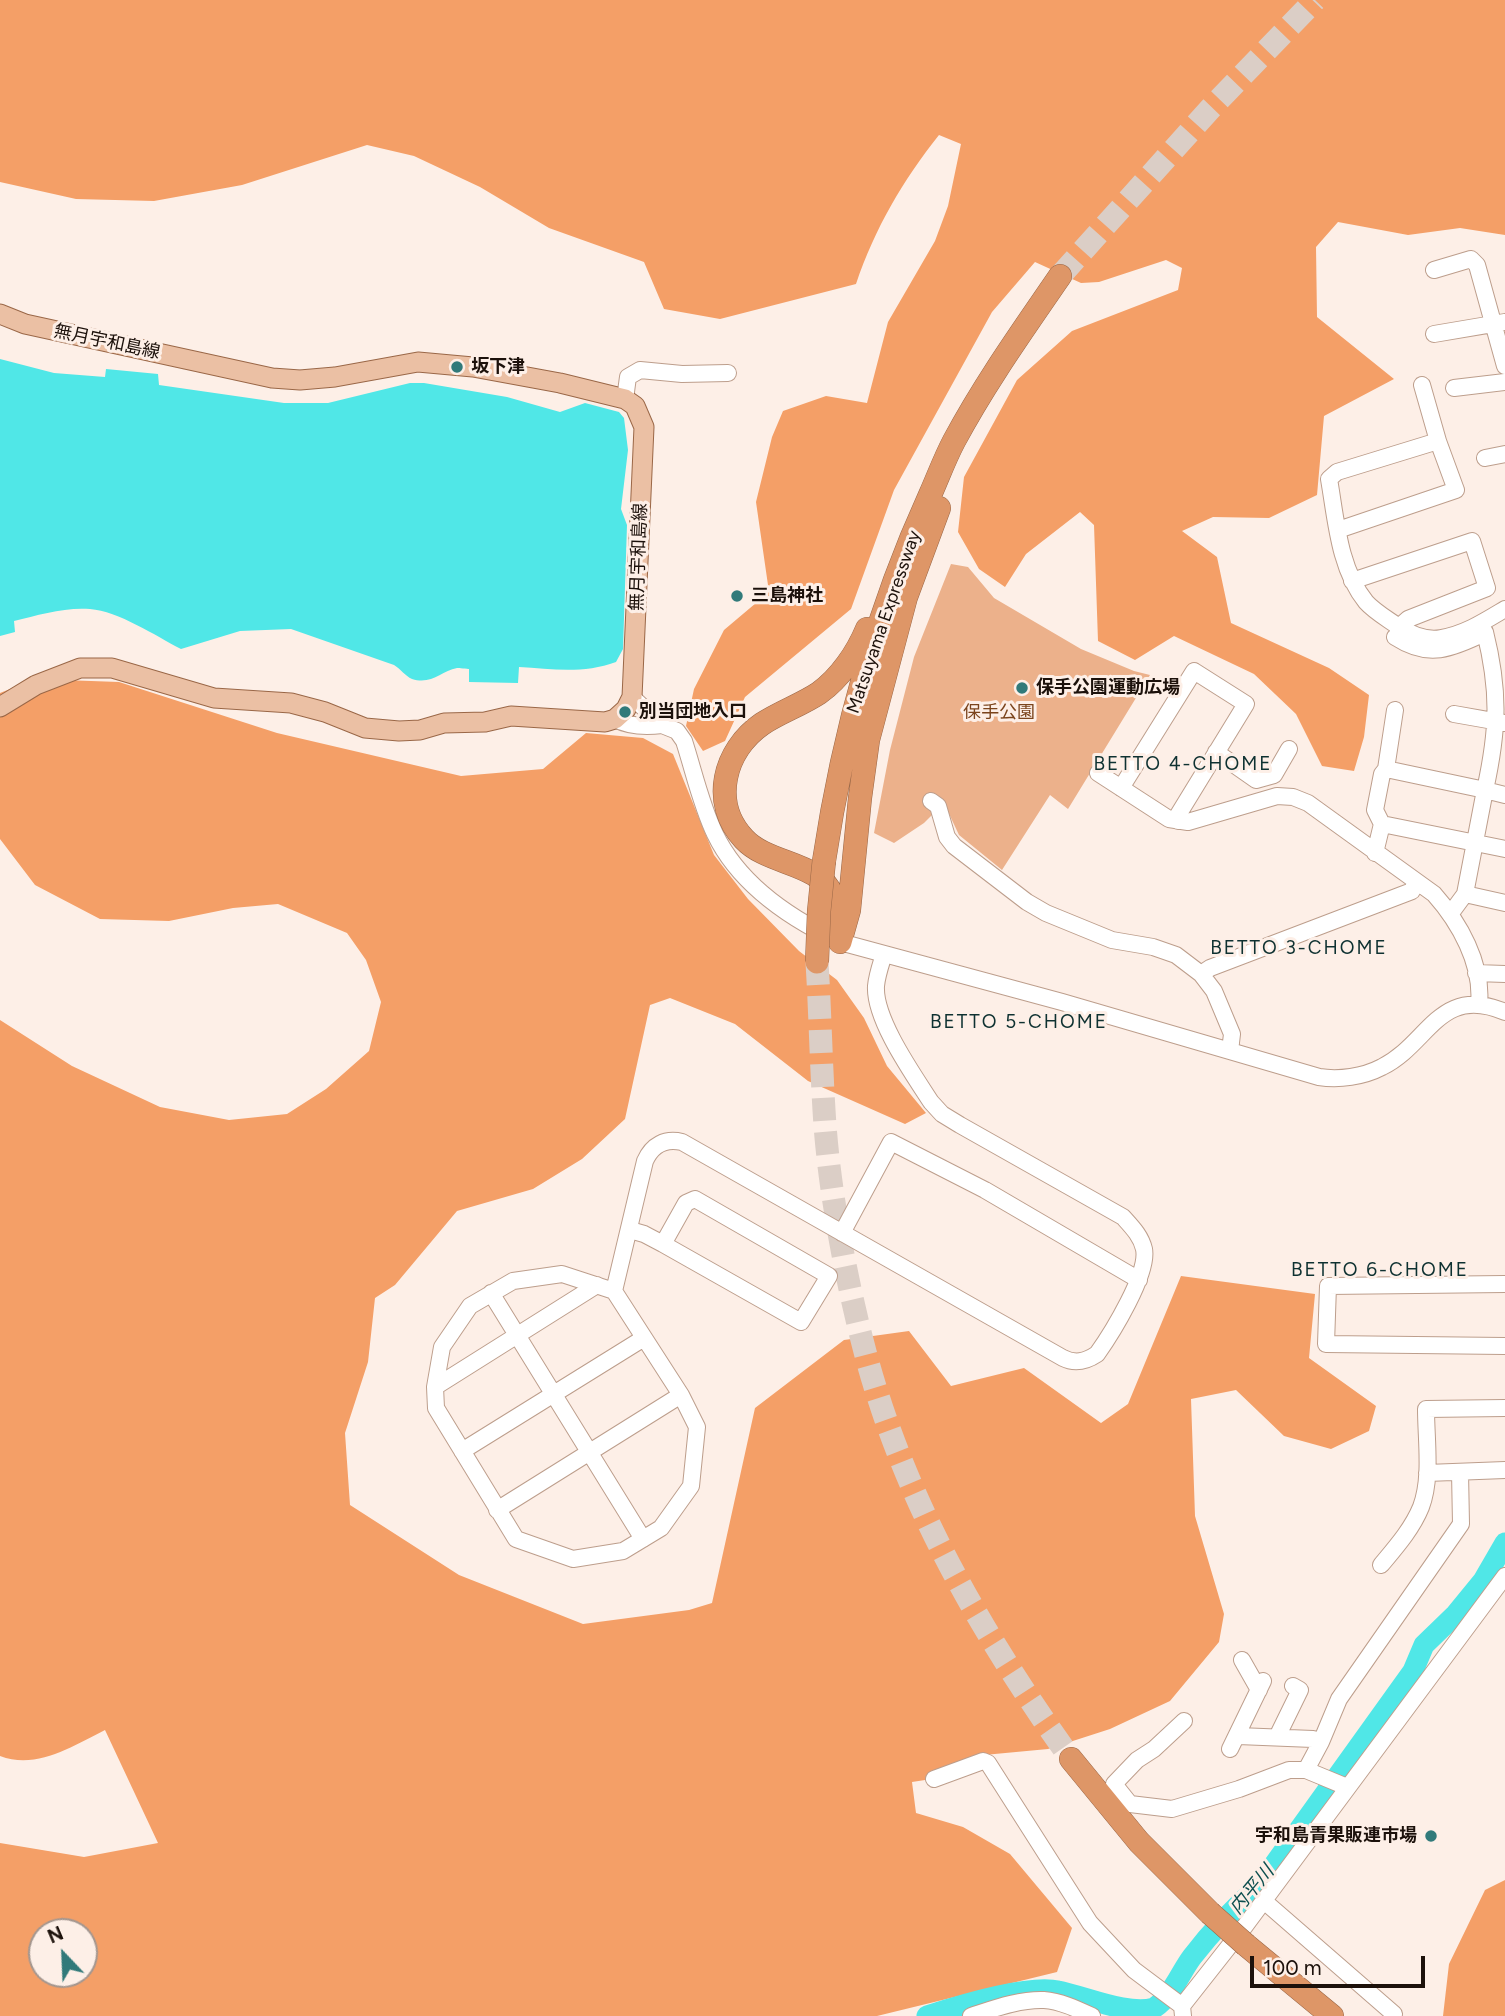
<!DOCTYPE html>
<meta charset="utf-8">
<style>
body{margin:0}
#map{position:relative;width:1505px;height:2016px;overflow:hidden;background:#fdefe7;font-family:Figtree,sans-serif}
canvas{display:block}
.north{position:absolute;left:28px;top:1918px;width:70px;height:70px;box-sizing:border-box;background:#fdefe7;border:2px solid #a3968f;border-radius:50%;rotate:337deg;font-size:19px;font-weight:700;line-height:28px;text-align:center;color:#1c110b}
.north::after{content:'';display:block;margin:auto;width:24px;height:32px;background:#317a7a;clip-path:polygon(50% 0,100% 100%,50% 72%,0 100%)}
.scale{position:absolute;left:1250px;top:1956px;width:175px;height:32px;box-sizing:border-box;border:4px solid #1c110b;border-top:0;padding-left:9px;font-size:21px;line-height:24px;white-space:nowrap;color:#1c110b;-webkit-text-stroke:5px #fdefe7;paint-order:stroke}
</style>
<div id="map">
<canvas width="1505" height="2016"></canvas>
<div class="north">N</div>
<div class="scale">100 m</div>
</div>
<script>
const ctx = document.querySelector('canvas').getContext('2d');
ctx.lineJoin = 'round';
function fill(path, color) { ctx.fillStyle = color; ctx.fill(path, 'evenodd'); }
function strokePath(path, color, width, dash) { ctx.strokeStyle = color; ctx.lineWidth = width; ctx.lineCap = dash ? 'butt' : 'round'; ctx.setLineDash(dash || []); ctx.stroke(path); }
function label(font, color, halo, rows, align = 'center') {
  ctx.font = font + ' Figtree,"Noto Sans JP",sans-serif'; ctx.lineWidth = 6; ctx.setLineDash([]); ctx.textBaseline = 'middle'; ctx.strokeStyle = halo; ctx.fillStyle = color; for (const [text, x, y, turn = 0] of rows) {
    ctx.save(); ctx.translate(x, y); ctx.rotate((+turn || 0) * Math.PI / 180); ctx.textAlign = isNaN(turn) ? turn : align; if (halo) ctx.strokeText(text, 0, 0); ctx.fillText(text, 0, 0); ctx.restore();
  }
}
const green = new Path2D(`
 M951 564 968 567 994 598 1081 649 1134 671 1150 675 1068 809 1050 795 1002 870 959 835 944 803 924 823 894 843 874 833 890 750 914 657Z`);
const forest = new Path2D(`
 M0 0H1505V235L1460 228 1408 235 1338 222 1316 247 1317 317 1394 379 1324 416 1317 495 1269 518 1213 517 1182 531 1217 557 1231 623 1329 668 1369 695 1364 737 1354 771 1322 766 1296 714 1254 674 1174 636 1135 660 1098 641 1094 525 1080 512 1026 554 1005 587 979 569 958 532 964 477 1017 380 1072 331 1178 290 1182 268 1166 260 1099 282 1081 283 1035 262 992 312 894 490 851 609 745 697 725 741 703 751 686 726 694 689 724 630 769 592 756 502 772 437 783 411 826 396 867 403 888 322 935 241 948 206 961 144 939 135C903 180 875 228 856 284L720 319 664 309 644 262 549 228 480 187 414 156 367 145 242 185 154 201 76 199 0 182Z
 M35 679 119 682 277 733 461 776 543 769 586 733 643 738 673 754 714 855 748 899 799 951 837 980 864 1018 887 1066 926 1113 905 1124 808 1081 735 1024 670 998 650 1005 625 1119 582 1159 533 1189 457 1211 395 1285 375 1298 368 1362 345 1433 350 1505 459 1575 583 1624 689 1610 712 1603 755 1408 844 1340 909 1331 951 1386 1024 1368 1101 1423 1128 1404 1181 1276 1315 1294 1309 1358 1376 1406 1369 1431 1331 1449 1284 1436 1236 1390 1191 1399 1195 1516 1224 1614 1219 1642 1170 1701 1110 1729 1048 1749 984 1755 938 1778 912 1782 916 1813 963 1827 1010 1854 1072 1928 1057 1972 877 2016H0V1843L84 1857 158 1843 105 1730C73 1746 37 1770 0 1756V1020L72 1066 160 1107 229 1120 287 1114 326 1089 369 1051 381 1002 366 960 347 933 278 904 233 908 169 921 100 919 35 885 0 839V693ZM42 1932H84V1974H42Z
 M1505 1880V2016H1443L1449 1964 1485 1890Z`);
const water = new Path2D(`
 M0 359 54 373 105 377 106 369 158 374 159 385 284 403H328L410 383H424L507 397 560 412 585 403 619 412 624 418 628 450 621 509 627 525 623 649 616 662C584 674 552 669 519 667L518 683 469 682V669C468 669 458 668 457 668 441 671 432 685 412 679 405 676 401 669 394 665L291 629 240 631 181 649C156 636 118 611 90 609 65 607 38 615 14 621L15 632 0 636Z`);
const river = new Path2D(`
 M927 2016C958 2006 1028 1984 1058 1991 1084 1996 1129 2016 1154 2008 1172 1996 1180 1973 1192 1957 1212 1931 1234 1908 1258 1887L1413 1671 1424 1645 1456 1614 1483 1581 1505 1543`);
const highwayTunnel = new Path2D(`
 M1060 276 1211 108 1315 0
 M817 962C820 1011 821 1061 824 1110 828 1183 844 1269 862 1340 900 1493 980 1632 1071 1759`);
const minor = new Path2D(`
 M1434 270 1471 259 1477 265 1505 366
 M1434 334 1505 322
 M1454 388 1505 382
 M625 399 628 377 640 370 682 374 728 373
 M1438 441 1337 472 1329 479C1336 519 1339 569 1366 602 1374 611 1386 618 1396 625 1410 634 1425 641 1441 638 1465 634 1485 621 1505 609
 M1485 458 1505 454
 M1338 530 1456 490 1438 441 1422 385
 M1352 581 1472 541 1487 588 1408 619 1399 627
 M1395 637C1426 657 1446 651 1478 636
 M1454 714 1505 723
 M615 719C630 727 646 727 662 725L632 697
 M662 725 677 731 684 741C694 772 701 805 715 834 739 884 791 919 840 942L1062 1002 1319 1077C1339 1080 1363 1077 1382 1067 1429 1044 1439 984 1505 1012
 M1216 752 1256 780 1274 775 1289 749
 M1386 769 1485 790C1498 731 1500 692 1485 632
 M1098 773 1169 819 1188 822 1277 796 1293 797 1308 803 1434 894C1459 922 1483 964 1479 1004
 M1121 788 1194 671 1246 704 1178 815V821
 M931 801 938 806 947 837 954 846 1027 902 1046 913 1112 940 1153 947 1176 955 1201 974 1214 991 1232 1034 1230 1051
 M1382 824 1505 849
 M1375 853 1382 824 1375 810 1382 774 1386 769 1395 710
 M1465 894 1505 903
 M1451 913 1465 894 1485 790 1505 795
 M1476 973 1505 974
 M1201 974 1210 968 1412 891 1416 881
 M630 1230 644 1234 663 1244 801 1322 829 1276 695 1199 686 1203 663 1244
 M842 1233 891 1142 985 1190 1139 1280
 M562 1274 614 1291 681 1395 697 1427 691 1486 661 1528 623 1551 573 1559 516 1539 436 1408 435 1387 442 1347 470 1306 513 1281Z
 M1505 1284 1328 1286 1326 1344 1505 1346
 M614 1291 645 1161C652 1145 665 1138 682 1142L1063 1358C1075 1364 1085 1362 1097 1354 1112 1333 1149 1273 1144 1249 1141 1236 1132 1227 1123 1217L960 1125 942 1114 931 1102C913 1074 874 1019 876 986 877 975 881 964 884 954
 M491 1293 643 1539
 M435 1387 597 1285
 M462 1451 644 1338
 M1427 1473 1505 1470
 M497 1510 681 1395
 M1381 1565C1396 1547 1412 1529 1421 1507 1432 1478 1426 1440 1426 1409L1505 1408
 M1242 1660 1259 1690
 M1184 1721 1154 1749 1137 1760 1114 1784 1130 1804 1172 1809 1239 1789 1289 1770H1306
 M1238 1736 1313 1739 1321 1742 1339 1699 1461 1524 1460 1472
 M1277 1737 1300 1690 1293 1686
 M1321 1742 1306 1770 1347 1787
 M1230 1749 1263 1681
 M934 1779 983 1761 988 1763 1090 1923 1134 1970 1182 2006
 M1264 1901 1394 2014
 M971 2016C993 2009 1020 1999 1044 2000 1060 2001 1077 2009 1092 2016
 M1183 2016 1182 2006 1245 1926 1505 1576`);
const major = new Path2D(`
 M0 314 25 324 272 378 300 380 335 377 418 362 473 367 560 383 625 399 635 406 644 427 632 697 626 709 615 719 605 722 511 716 485 722 444 723 420 730 399 731 365 728 325 712 291 703 214 698 112 668H80L36 685 0 707`);
const highway = new Path2D(`
 M824 861C843 734 877 611 930 495 938 477 945 458 954 441 985 383 1023 330 1060 276
 M838 932C837 920 836 906 832 895 820 862 768 865 744 839 710 803 724 750 762 724 780 712 801 705 819 693 840 678 857 653 867 629
 M840 942 849 910 860 798 868 740 906 597 939 508
 M1071 1759 1139 1842 1210 1913
 M1246 1945 1332 2016`);
const highwayBridge = new Path2D(`
 M817 962 819 911 824 861
 M1210 1913 1246 1945`);
const markers = [
 [457,367,7,"#317a7a"],
 [737,596,7,"#317a7a"],
 [1022,688,7,"#317a7a"],
 [625,712,7,"#317a7a"],
 [1431,1836,7,"#317a7a"]
];
const streetNames = [
 ["無月宇和島線",107,342,12],
 ["無月宇和島線",639,557,-88],
 ["Matsuyama Expressway",884,622,-71]
];
const poiNames = [
 ["坂下津",471,367],
 ["三島神社",751,596],
 ["保手公園運動広場",1036,688],
 ["別当団地入口",639,712],
 ["宇和島青果販連市場",1417,1836,"right"]
];
const parkNames = [
 ["保手公園",999,713]
];
const neighbourhoodNames = [
 ["BETTO 4-CHOME",1183,764],
 ["BETTO 3-CHOME",1299,948],
 ["BETTO 5-CHOME",1019,1022],
 ["BETTO 6-CHOME",1380,1270]
];
const waterNames = [
 ["内平川",1252,1890,-50]
];
fill(green, '#ecb18b');
fill(forest, '#f49f67');
fill(water, '#50e7e7');
strokePath(river, '#50e7e7', 21);
strokePath(highwayTunnel, '#dbcec6', 23, [23, 11]);
strokePath(minor, '#bd9e8c', 18);
strokePath(major, '#9a6747', 21);
strokePath(highway, '#9a6747', 24);
strokePath(minor, '#fff', 16);
strokePath(major, '#ebc0a4', 19);
strokePath(highway, '#de9667', 23);
strokePath(highwayBridge, '#9a6747', 24, []);
strokePath(highwayBridge, '#de9667', 23);
for (const [x, y, r, color] of markers) { const dot = new Path2D(); dot.arc(x, y, r, 0, 2 * Math.PI); ctx.fillStyle = color; ctx.fill(dot); strokePath(dot, '#fdefe7', 2.5); }
label('18px', '#1c110b', '#fdefe7', streetNames);
label('bold 18px', '#1c110b', '#fdefe7', poiNames, 'left');
label('18px', '#7b441c', '#fdefe7', parkNames);
ctx.letterSpacing = '2px';
label('19px', '#0e3131', '#fdefe7', neighbourhoodNames);
ctx.letterSpacing = '0px';
label('italic 19px', '#0d4f4f', '#fdefe7', waterNames);
</script>
